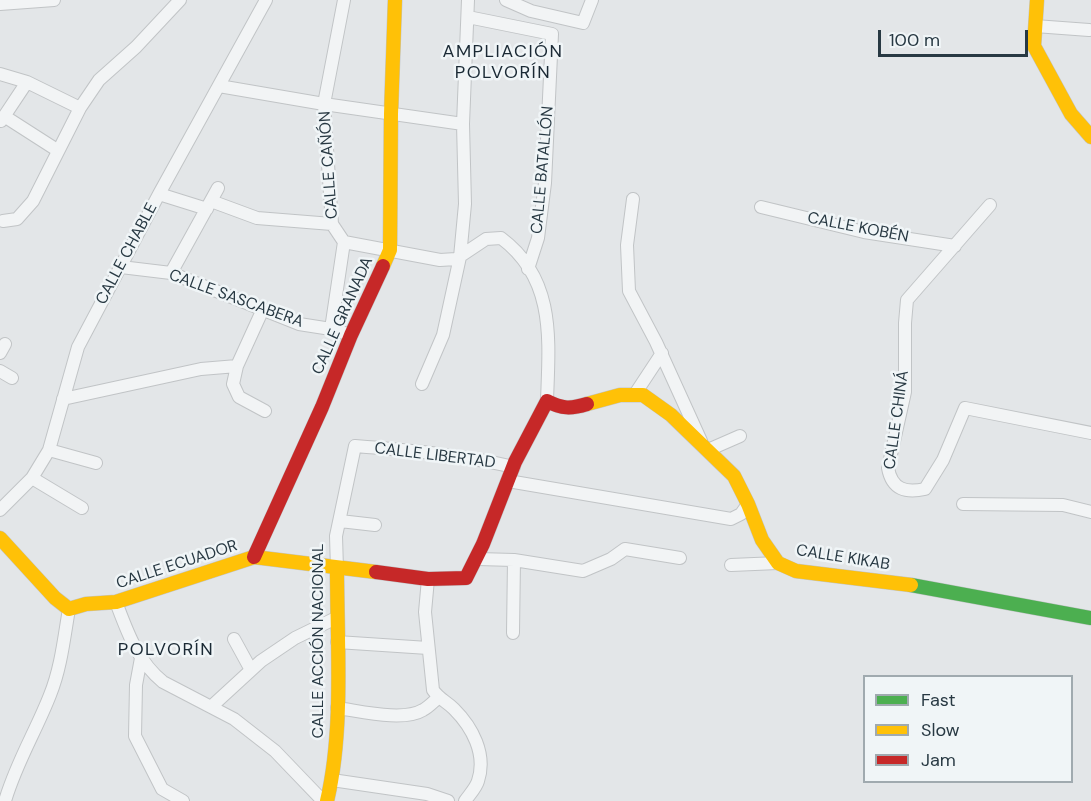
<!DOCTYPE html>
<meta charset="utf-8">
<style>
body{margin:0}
#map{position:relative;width:1091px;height:801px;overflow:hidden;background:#e3e6e8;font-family:"DM Sans",sans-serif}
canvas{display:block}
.legend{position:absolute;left:863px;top:675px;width:210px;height:108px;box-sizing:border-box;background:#f0f5f7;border:2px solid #a0aaaf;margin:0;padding:8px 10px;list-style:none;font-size:18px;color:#283943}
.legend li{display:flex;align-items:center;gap:12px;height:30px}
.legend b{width:30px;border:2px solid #a0aaaf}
.scale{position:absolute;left:878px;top:30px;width:150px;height:27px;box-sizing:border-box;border:3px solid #283943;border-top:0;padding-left:8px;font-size:18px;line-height:21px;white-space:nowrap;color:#283943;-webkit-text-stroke:4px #f0f5f7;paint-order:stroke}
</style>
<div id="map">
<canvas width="1091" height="801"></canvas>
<ul class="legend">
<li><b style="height:8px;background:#4caf50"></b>Fast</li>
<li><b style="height:8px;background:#ffc107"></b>Slow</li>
<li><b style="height:8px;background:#c62828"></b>Jam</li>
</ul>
<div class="scale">100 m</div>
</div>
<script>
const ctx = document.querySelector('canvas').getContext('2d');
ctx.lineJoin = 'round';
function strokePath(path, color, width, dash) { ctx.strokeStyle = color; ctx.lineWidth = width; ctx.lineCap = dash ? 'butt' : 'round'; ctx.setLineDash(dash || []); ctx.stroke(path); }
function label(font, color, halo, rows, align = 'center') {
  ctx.font = font + ' "DM Sans",sans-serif'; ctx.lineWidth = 5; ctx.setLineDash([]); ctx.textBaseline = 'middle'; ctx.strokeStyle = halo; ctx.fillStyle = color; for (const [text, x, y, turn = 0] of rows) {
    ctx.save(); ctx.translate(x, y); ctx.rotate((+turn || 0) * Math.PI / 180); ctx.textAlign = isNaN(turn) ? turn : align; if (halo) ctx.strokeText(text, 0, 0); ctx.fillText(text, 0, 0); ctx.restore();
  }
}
const street = new Path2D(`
 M506 0 531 11 583 23 592 0
 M0 4 54 0
 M468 17 552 34 545 183 538 238 528 269
 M1035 26 1089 30
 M0 74 27 82 80 108
 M219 86 324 104 463 124
 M4 116 57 150
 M1 121 27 82
 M159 194 207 209
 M633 199 627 245 629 291 656 342 701 441
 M211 201 257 218 332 224
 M990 205 907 300 905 323V392L888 468C892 490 906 493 925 489L943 460 965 408 1091 433
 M761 207 864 232 955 246
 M3 221 17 219 33 201 80 108 99 80 136 47 180 0
 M344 242 440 260 456 259 486 239 501 238C556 279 549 340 547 401
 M121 267 171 273 299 324 331 329 351 335
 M171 273 218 188
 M263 309 237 366 233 384 239 397 265 411
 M331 329 344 242 332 224 324 104 344 0
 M0 353 5 344
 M0 371 12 378
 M422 384 443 335 460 257 465 204 463 124 468 0
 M635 394 662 353
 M63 399 201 369 237 366
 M49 450 96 463
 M708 450 740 436
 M32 478 82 508
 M508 481 731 519 741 514 748 504
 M963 504 1063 505 1091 512
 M0 510 32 478 49 450 78 347 159 194 266 0
 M340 521 375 525
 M478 559 514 560 583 571 611 559 625 549 680 558
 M731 565 778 563
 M337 569 336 536 355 446C408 450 462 455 514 467
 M428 579 425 612 433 690C439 699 446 701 454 709 472 727 487 754 478 781 476 788 469 795 465 801
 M116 602C127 631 137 661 163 682L234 719 275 751 323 801
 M513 633 514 560
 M234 639 251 670
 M337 642 428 648
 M141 658 136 685 135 736 162 789 183 801
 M212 706 261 661 295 638 338 617
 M337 708C360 711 403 722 423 710 429 707 433 702 438 698
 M332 780 427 794 448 801
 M5 801C16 763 36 731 50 695 61 668 64 638 69 609`);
const fast = new Path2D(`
 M911 585 1091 618`);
const slow = new Path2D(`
 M1037 0 1034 46 1071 114 1091 137
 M383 266 390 250 391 114 395 0
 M587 404 620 395H643L671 415 734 476 748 504 762 540 778 563 796 571 911 585
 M0 538 55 598 69 609 86 604 116 602 254 557 376 572
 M327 801C344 730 337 643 337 569`);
const jam = new Path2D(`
 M254 557 322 407 351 335 383 266
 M376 572 428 579 466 578 483 544 515 462 547 401C562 409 571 409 587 404`);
const streetNames = [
 ["CALLE CAÑÓN",329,165,-94],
 ["CALLE BATALLÓN",543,170,-85],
 ["CALLE KOBÉN",858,228,11],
 ["CALLE CHABLE",127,254,-62],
 ["CALLE SASCABERA",236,299,20],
 ["CALLE GRANADA",343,316,-66],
 ["CALLE CHINÁ",897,420,-82],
 ["CALLE LIBERTAD",435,456,7],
 ["CALLE KIKAB",843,558,9],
 ["CALLE ECUADOR",177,565,-18],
 ["CALLE ACCIÓN NACIONAL",319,641,-90]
];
const neighbourhoodNames = [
 ["AMPLIACIÓN",503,52],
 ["POLVORÍN",503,73],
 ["POLVORÍN",166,650]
];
strokePath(street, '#c1c4c6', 14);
strokePath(fast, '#c1c4c6', 15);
strokePath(slow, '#c1c4c6', 15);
strokePath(jam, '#c1c4c6', 15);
strokePath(street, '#f2f4f5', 12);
strokePath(fast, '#4caf50', 14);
strokePath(slow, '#ffc107', 14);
strokePath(jam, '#c62828', 14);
label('16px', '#283943', '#f0f5f7', streetNames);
ctx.letterSpacing = '1.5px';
label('18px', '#1a2934', '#f0f5f7', neighbourhoodNames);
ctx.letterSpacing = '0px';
</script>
